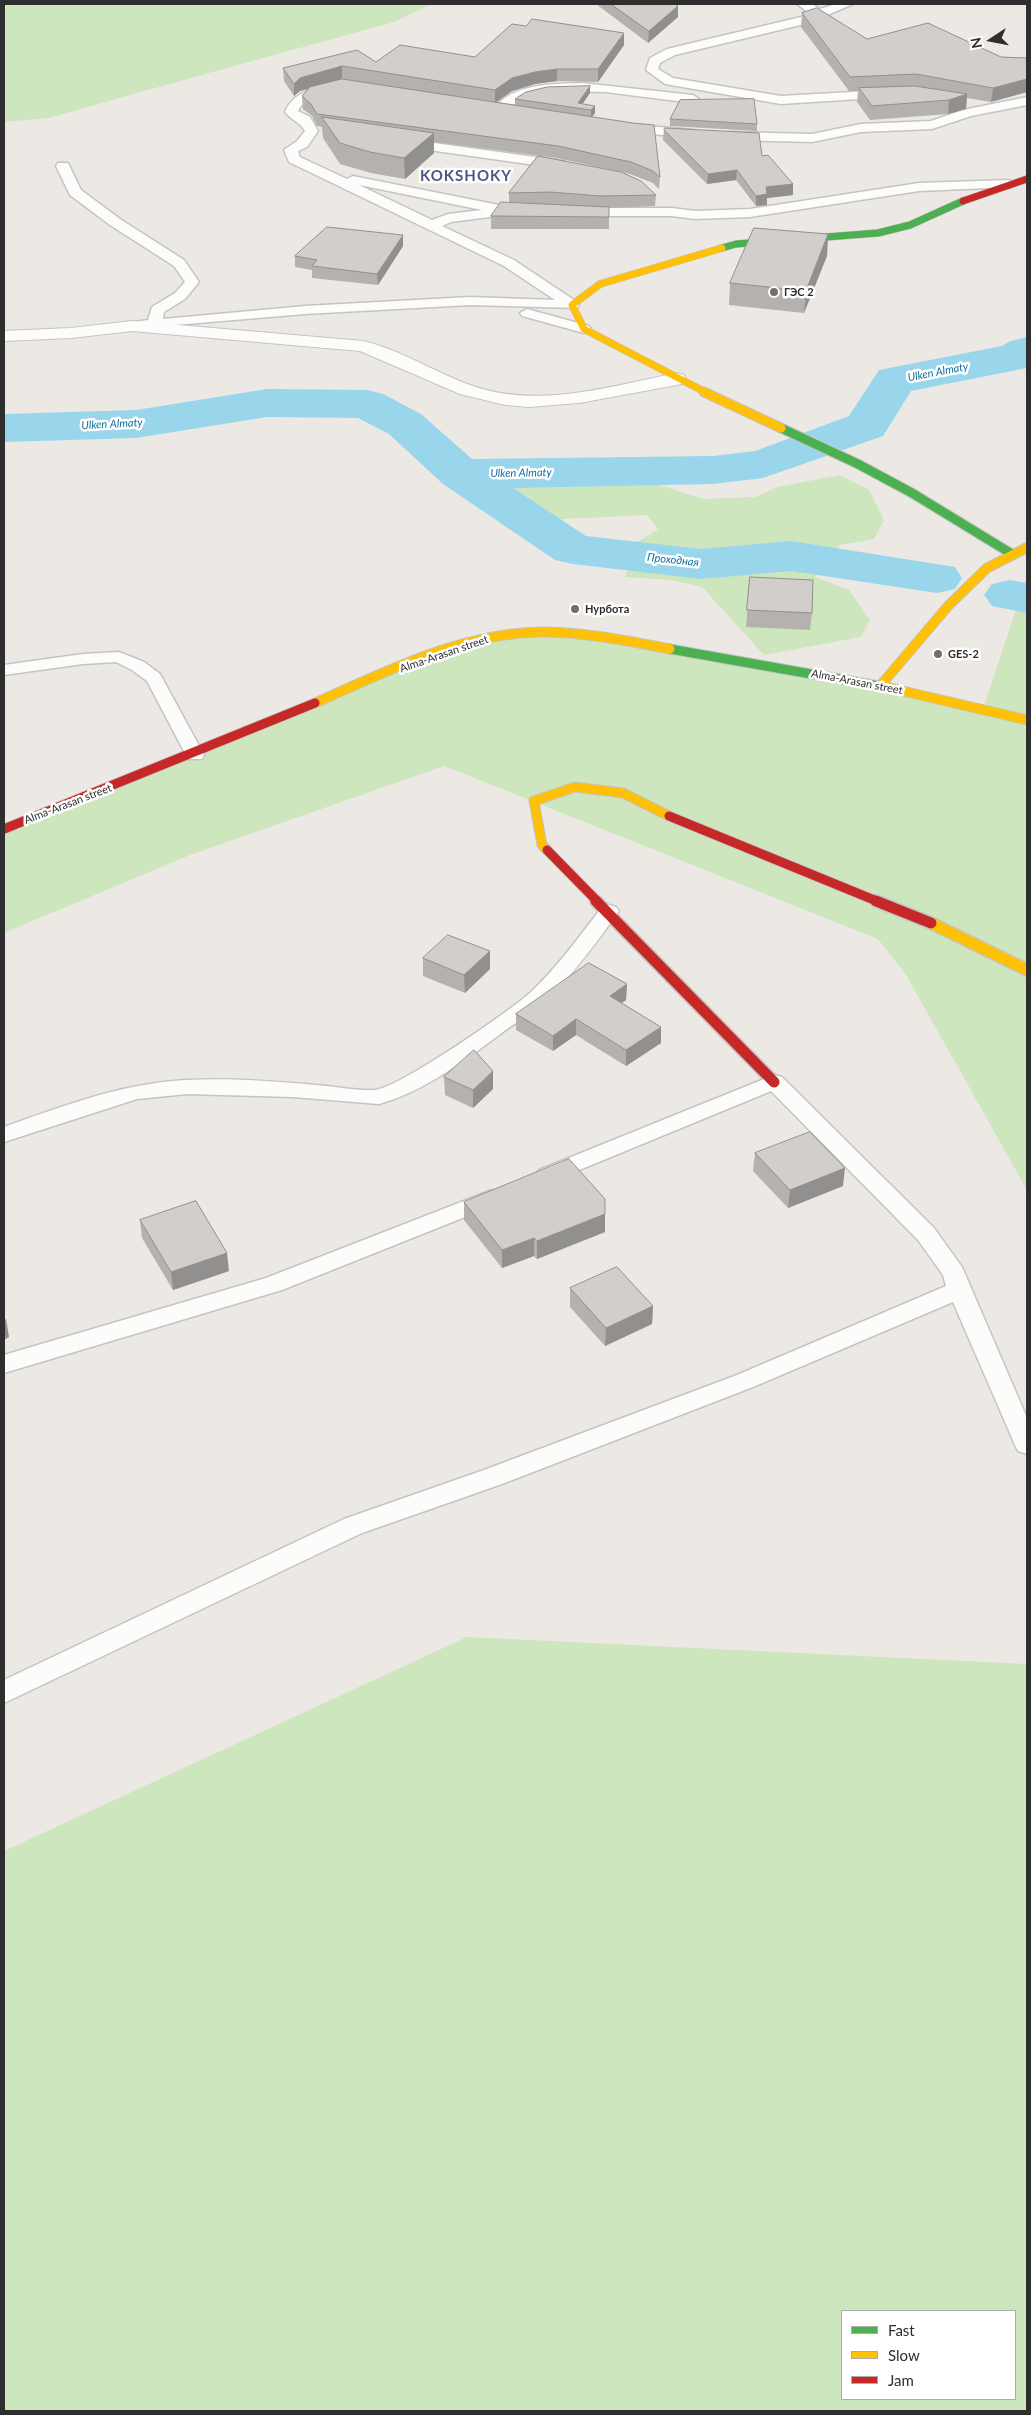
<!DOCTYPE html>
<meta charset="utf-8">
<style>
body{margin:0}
#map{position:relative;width:1031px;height:2415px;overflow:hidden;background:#ece8e4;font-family:Lato,sans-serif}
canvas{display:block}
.frame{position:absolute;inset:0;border:5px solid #2e2e2e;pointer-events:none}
.legend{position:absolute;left:841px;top:2310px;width:175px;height:90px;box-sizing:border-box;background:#fff;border:1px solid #ababab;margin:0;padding:6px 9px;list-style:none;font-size:15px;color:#2e2e2e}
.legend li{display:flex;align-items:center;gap:10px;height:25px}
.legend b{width:25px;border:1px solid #ababab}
.north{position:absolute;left:966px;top:15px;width:50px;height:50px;-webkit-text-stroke:4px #fff;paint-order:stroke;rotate:259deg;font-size:14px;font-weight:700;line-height:20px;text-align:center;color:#2e2e2e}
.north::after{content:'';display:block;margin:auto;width:18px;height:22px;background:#2e2e2e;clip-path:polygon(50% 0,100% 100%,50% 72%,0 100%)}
</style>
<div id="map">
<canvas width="1031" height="2415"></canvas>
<div class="frame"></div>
<ul class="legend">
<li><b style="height:6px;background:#4caf50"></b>Fast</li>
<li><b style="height:6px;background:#ffc107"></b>Slow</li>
<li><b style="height:6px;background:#c62828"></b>Jam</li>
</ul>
<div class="north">N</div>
</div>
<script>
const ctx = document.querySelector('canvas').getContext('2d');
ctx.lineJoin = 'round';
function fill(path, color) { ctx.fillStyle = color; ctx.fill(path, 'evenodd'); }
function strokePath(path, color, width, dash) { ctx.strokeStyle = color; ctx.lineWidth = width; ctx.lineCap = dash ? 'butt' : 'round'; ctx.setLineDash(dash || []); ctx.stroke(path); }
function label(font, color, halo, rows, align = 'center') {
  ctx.font = font + ' Lato,sans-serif'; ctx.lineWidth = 5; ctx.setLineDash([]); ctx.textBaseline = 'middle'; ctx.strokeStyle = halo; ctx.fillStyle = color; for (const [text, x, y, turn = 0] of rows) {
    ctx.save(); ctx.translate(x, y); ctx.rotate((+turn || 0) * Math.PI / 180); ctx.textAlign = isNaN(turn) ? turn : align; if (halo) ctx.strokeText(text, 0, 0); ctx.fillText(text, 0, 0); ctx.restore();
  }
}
const green = new Path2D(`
 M4 4H432L394 22 198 76 49 118 4 122Z
 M840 475 869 490 884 520 874 539 840 545 815 577 849 590 870 620 861 637 764 655 702 587 672 580 625 577 636 543 658 529 647 515 543 520 507 488 525 481 649 482 704 499 755 497 777 487Z
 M1027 576V721L1023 720 1027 736V1190L906 975 878 939 444 766 190 855 4 933V829L195 755 434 655 528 633 597 636 983 709Z
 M467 1637 1027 1664V2411H4V1851ZM1015 2311V2399H842V2311Z`);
const river = new Path2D(`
 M1027 337V368L911 391 883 436 763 478 713 484 513 488 586 536 701 549 791 541 955 567 962 578 955 589 937 593 791 571 701 579 573 564 555 560 443 484 389 434 358 418 267 417 136 438 4 442V414L136 410 267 389 367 390 383 394 421 414 472 459 713 456 755 451 849 416 879 370 1002 346 1011 341Z
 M1010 580 1027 583V613L992 606 984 595 992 584Z`);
const lane = new Path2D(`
 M797 4H812L820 9 836 4H853L809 23 675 55 660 63 658 69 673 78 781 96 887 90 891 91 893 94 891 97 781 104 665 84 646 70 650 58 667 49 801 17 809 13Z
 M582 83 693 95 699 99 693 103 605 92 559 91 524 97 503 113H493L492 110C513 83 551 84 582 83Z
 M330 84 334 85 336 88 334 91C321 94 305 97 298 111L310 117 318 131 307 147 298 151 300 157 347 179 353 176 509 207H533L535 210C527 219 506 215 495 212L494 216 489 217 451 222 442 226 514 260 577 302 579 305 577 308 470 305 305 314 127 329 125 326 127 323 148 320 152 307 175 293 185 282 174 266 110 225 70 195 56 166 58 163H68L81 190 120 219 184 260 199 282 185 299 164 312 163 319 305 306 470 297 555 300 504 266 289 162 284 150 297 141 305 131C300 122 291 120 285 112 293 93 311 89 330 84ZM359 185 482 210 448 214 432 220Z
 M1027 97V105L971 116 932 129 861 132 812 142 730 140 724 136 730 132 812 134 861 124 931 121 963 110Z
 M626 124 693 130 699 134 693 138 621 131 620 128 621 125Z
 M405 139 564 161 571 165 564 169 400 146 398 143Z
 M1007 180 1012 181 1014 184 1012 187 919 191 750 217 695 219 672 216H579L572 212 579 208H672L695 211 750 209 919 183Z
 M527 309 589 326 591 329 584 333 522 316 520 313Z
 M119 652 144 662 160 674 204 755 202 759H188L147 681 132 670 116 662 83 664 4 675V665L83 654Z
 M609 905 616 907 619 911C597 942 574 973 547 1000 536 1011 520 1020 507 1029 468 1058 426 1091 379 1104L293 1097 187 1094 137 1099 4 1142V1127C63 1106 123 1083 186 1080 229 1078 273 1081 315 1085 334 1086 356 1091 375 1090 399 1088 512 1010 532 991 558 966 580 936 602 907Z
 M774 1075 782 1077 934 1228 962 1267 1027 1418V1454L1018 1451 1015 1445 953 1302 753 1387 502 1484 362 1533 4 1703V1680L344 1519 484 1470 737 1375 946 1286 943 1275 918 1240 771 1091 555 1180 547 1182 539 1180 536 1175 539 1170Z
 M492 1190 500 1193 503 1198 500 1203 282 1290 4 1373V1355L266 1278Z`);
const street = new Path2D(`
 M132 321 363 341C402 350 435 373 473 386 538 409 612 386 677 373L684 375 686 379 684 383 677 385 579 403 529 407 505 405 460 394 360 351 132 331 71 338 4 341V331L71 328Z`);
const fastFar1 = new Path2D(`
 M722 248 736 244 878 233 910 225 963 201`);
const fast = new Path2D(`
 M781 428 858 464 912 493 1012 554
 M670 649 890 688`);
const slowFar2 = new Path2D(`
 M707 393 584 329 572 305 600 284 722 248`);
const slowFar1 = new Path2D(`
 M704 392 781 428
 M880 686 949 605 987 568 1026 548
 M890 688 1027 720
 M315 703C387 671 461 633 542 632 585 632 628 641 670 649
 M547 850 542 845 534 801 575 787 623 793 669 816`);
const slow = new Path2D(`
 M931 923 1027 970`);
const jamFar2 = new Path2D(`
 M963 201 1027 179`);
const jamFar1 = new Path2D(`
 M669 816 879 902
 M4 829 315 703
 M547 850 598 902`);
const jam = new Path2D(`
 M596 901 774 1082
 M876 901 931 923`);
const wall = new Path2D(`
 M596 4H675L678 6V17L648 43Z
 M802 13 867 39 1001 57 1027 58V92L991 102 967 98 966 109 948 114 870 120 857 102 858 91H849L801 27Z
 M624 45 598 82 557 81 535 84 512 91 496 102 515 105V99L590 93 582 104 595 113 592 117 660 177 659 189 653 183 630 174 557 158 434 142V153L405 179 371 173 340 164 323 138 322 127 317 126 312 116 303 109 302 96 309 89 300 91 294 96 284 81 283 68 376 62 475 57Z
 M670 119 757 124V131L670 126Z
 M664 130 793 184V195L767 198V205L756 206 736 180 707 184 663 140Z
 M538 156 656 195 655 206 609 208V229H491V216L509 203V193Z
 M828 234 827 256 804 313 729 305 730 283Z
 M403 246 378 285 312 278V270L295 267V256Z
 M750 577 812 613 810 630 746 627Z
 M490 951V969L465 993 423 976V958Z
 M627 984 626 1000 621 1003 661 1043 626 1066 576 1035 553 1051 516 1030V1014Z
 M444 1077 493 1089 473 1108 445 1095Z
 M755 1153 843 1186 788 1208 753 1171Z
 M464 1202 605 1214V1232L537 1259 534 1256 502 1268 464 1220Z
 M140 1220 229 1271 173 1290 142 1238Z
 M570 1288 653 1306 652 1324 605 1346 570 1307Z`);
const shadedWall = new Path2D(`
 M678 6V17L648 43 649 31Z
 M624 33V45L598 82V69Z
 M342 66V79L300 91 294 96V84L300 78Z
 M557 69V81L535 84 512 91 495 103V90L512 78 535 72Z
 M1027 79V92L991 102 993 88Z
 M590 86V93L579 109 578 103Z
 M967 94 966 109 948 114 949 100Z
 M595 106V113L591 118V110Z
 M434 133V153L405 179 404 158Z
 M737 170 736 180 707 184 708 174Z
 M793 184V195L767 198V205L756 206V196L766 187Z
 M828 234 827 256 804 313 806 291Z
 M403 235V246L378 285 377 274Z
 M490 951V969L465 993 464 975Z
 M627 984 626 1000 609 1012 610 996Z
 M576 1019V1035L553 1051V1036Z
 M661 1027V1043L626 1066V1050Z
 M493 1071V1089L473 1108V1090Z
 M845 1168 843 1186 788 1208 790 1190Z
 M605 1214V1232L537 1259V1241Z
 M534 1238V1256L502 1268V1250Z
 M227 1253 229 1271 173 1290 171 1272Z
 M653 1306 652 1324 605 1346 606 1328Z
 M6 1319 9 1337 4 1340V1320Z`);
const building = new Path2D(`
 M611 4H675L678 6 649 31Z
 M817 8 867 39 928 23 1001 57 1027 58V79L993 88 916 74 850 77 802 13Z
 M532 19 624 33 598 69H557L535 72 512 78 495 90 342 66 300 78 294 84 283 68 357 50 376 62 400 45 475 57 512 24 526 26Z
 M342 79 633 123 654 125 660 177 653 171 631 162 558 146 317 114 311 104 302 96 310 87Z
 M590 86 578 103 595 106 591 110 515 99 526 92 547 87Z
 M915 86 967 94 949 100 872 106 859 88Z
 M754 99 757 124 670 119 680 100Z
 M322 117 434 133 404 158 370 152 340 143Z
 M665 128 759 133 762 156 768 155 793 184 766 187 767 194 756 196 737 170 708 174 664 130Z
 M538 156 621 172 641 181 656 195 601 196 550 192 509 193Z
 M501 202 609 207V217L491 216Z
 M327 227 403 235 377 274 312 266 317 260 295 256Z
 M754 228 828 234 806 291 730 283Z
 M750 577 813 580 812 613 747 610Z
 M448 935 490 951 464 975 423 958Z
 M589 963 627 984 610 996 661 1027 626 1050 576 1019 553 1036 516 1014Z
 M474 1050 493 1071 473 1090 444 1077Z
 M810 1132 845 1168 790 1190 755 1153Z
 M569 1159 605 1199V1214L537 1241 534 1238 502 1250 464 1202Z
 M196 1201 227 1253 171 1272 140 1220Z
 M617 1267 653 1306 606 1328 570 1288Z`);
const markers = [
 [774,292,5,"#706f6e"],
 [575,609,5,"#706f6e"],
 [938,654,5,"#706f6e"]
];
const farPoinames = [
 ["ГЭС 2",784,292],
 ["Нурбота",585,609],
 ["GES-2",948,654]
];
const farWaternames = [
 ["Ulken Almaty",938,372,-11],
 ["Ulken Almaty",112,424,-3],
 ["Ulken Almaty",521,473,-1],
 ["Проходная",673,560,6]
];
const farStreetnames = [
 ["Alma-Arasan street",444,654,-19],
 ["Alma-Arasan street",857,682,11],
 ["Alma-Arasan street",68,804,-21]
];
const farDistrictnames = [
 ["KOKSHOKY",466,176]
];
fill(green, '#cee6be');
fill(river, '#99d6ec');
strokePath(lane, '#c5c4c5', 3);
strokePath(street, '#c5c4c5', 2);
strokePath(fastFar1, '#c5c4c5', 8);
strokePath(fast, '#c5c4c5', 11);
strokePath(slowFar2, '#c5c4c5', 8);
strokePath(slowFar1, '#c5c4c5', 11);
strokePath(slow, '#c5c4c5', 14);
strokePath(jamFar2, '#c5c4c5', 8);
strokePath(jamFar1, '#c5c4c5', 11);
strokePath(jam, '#c5c4c5', 14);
fill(lane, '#fcfcfb');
fill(street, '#fcfcfb');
strokePath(fastFar1, '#4caf50', 7);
strokePath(fast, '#4caf50', 9);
strokePath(slowFar2, '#ffc107', 7);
strokePath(slowFar1, '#ffc107', 9);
strokePath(slow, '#ffc107', 11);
strokePath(jamFar2, '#c62828', 7);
strokePath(jamFar1, '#c62828', 9);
strokePath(jam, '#c62828', 11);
fill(wall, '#b4b1af');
fill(shadedWall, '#92908e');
fill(building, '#d1cecb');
strokePath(building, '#92908e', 1);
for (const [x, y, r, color] of markers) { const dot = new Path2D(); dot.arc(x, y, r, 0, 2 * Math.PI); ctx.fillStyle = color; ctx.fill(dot); strokePath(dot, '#fff', 2); }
label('bold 11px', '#2e2e2e', '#fff', farPoinames, 'left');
label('italic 11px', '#0d6fa3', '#fff', farWaternames);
label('11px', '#2e2e2e', '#fff', farStreetnames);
ctx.letterSpacing = '1px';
label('bold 15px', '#4d5680', '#fff', farDistrictnames);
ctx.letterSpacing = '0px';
</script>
